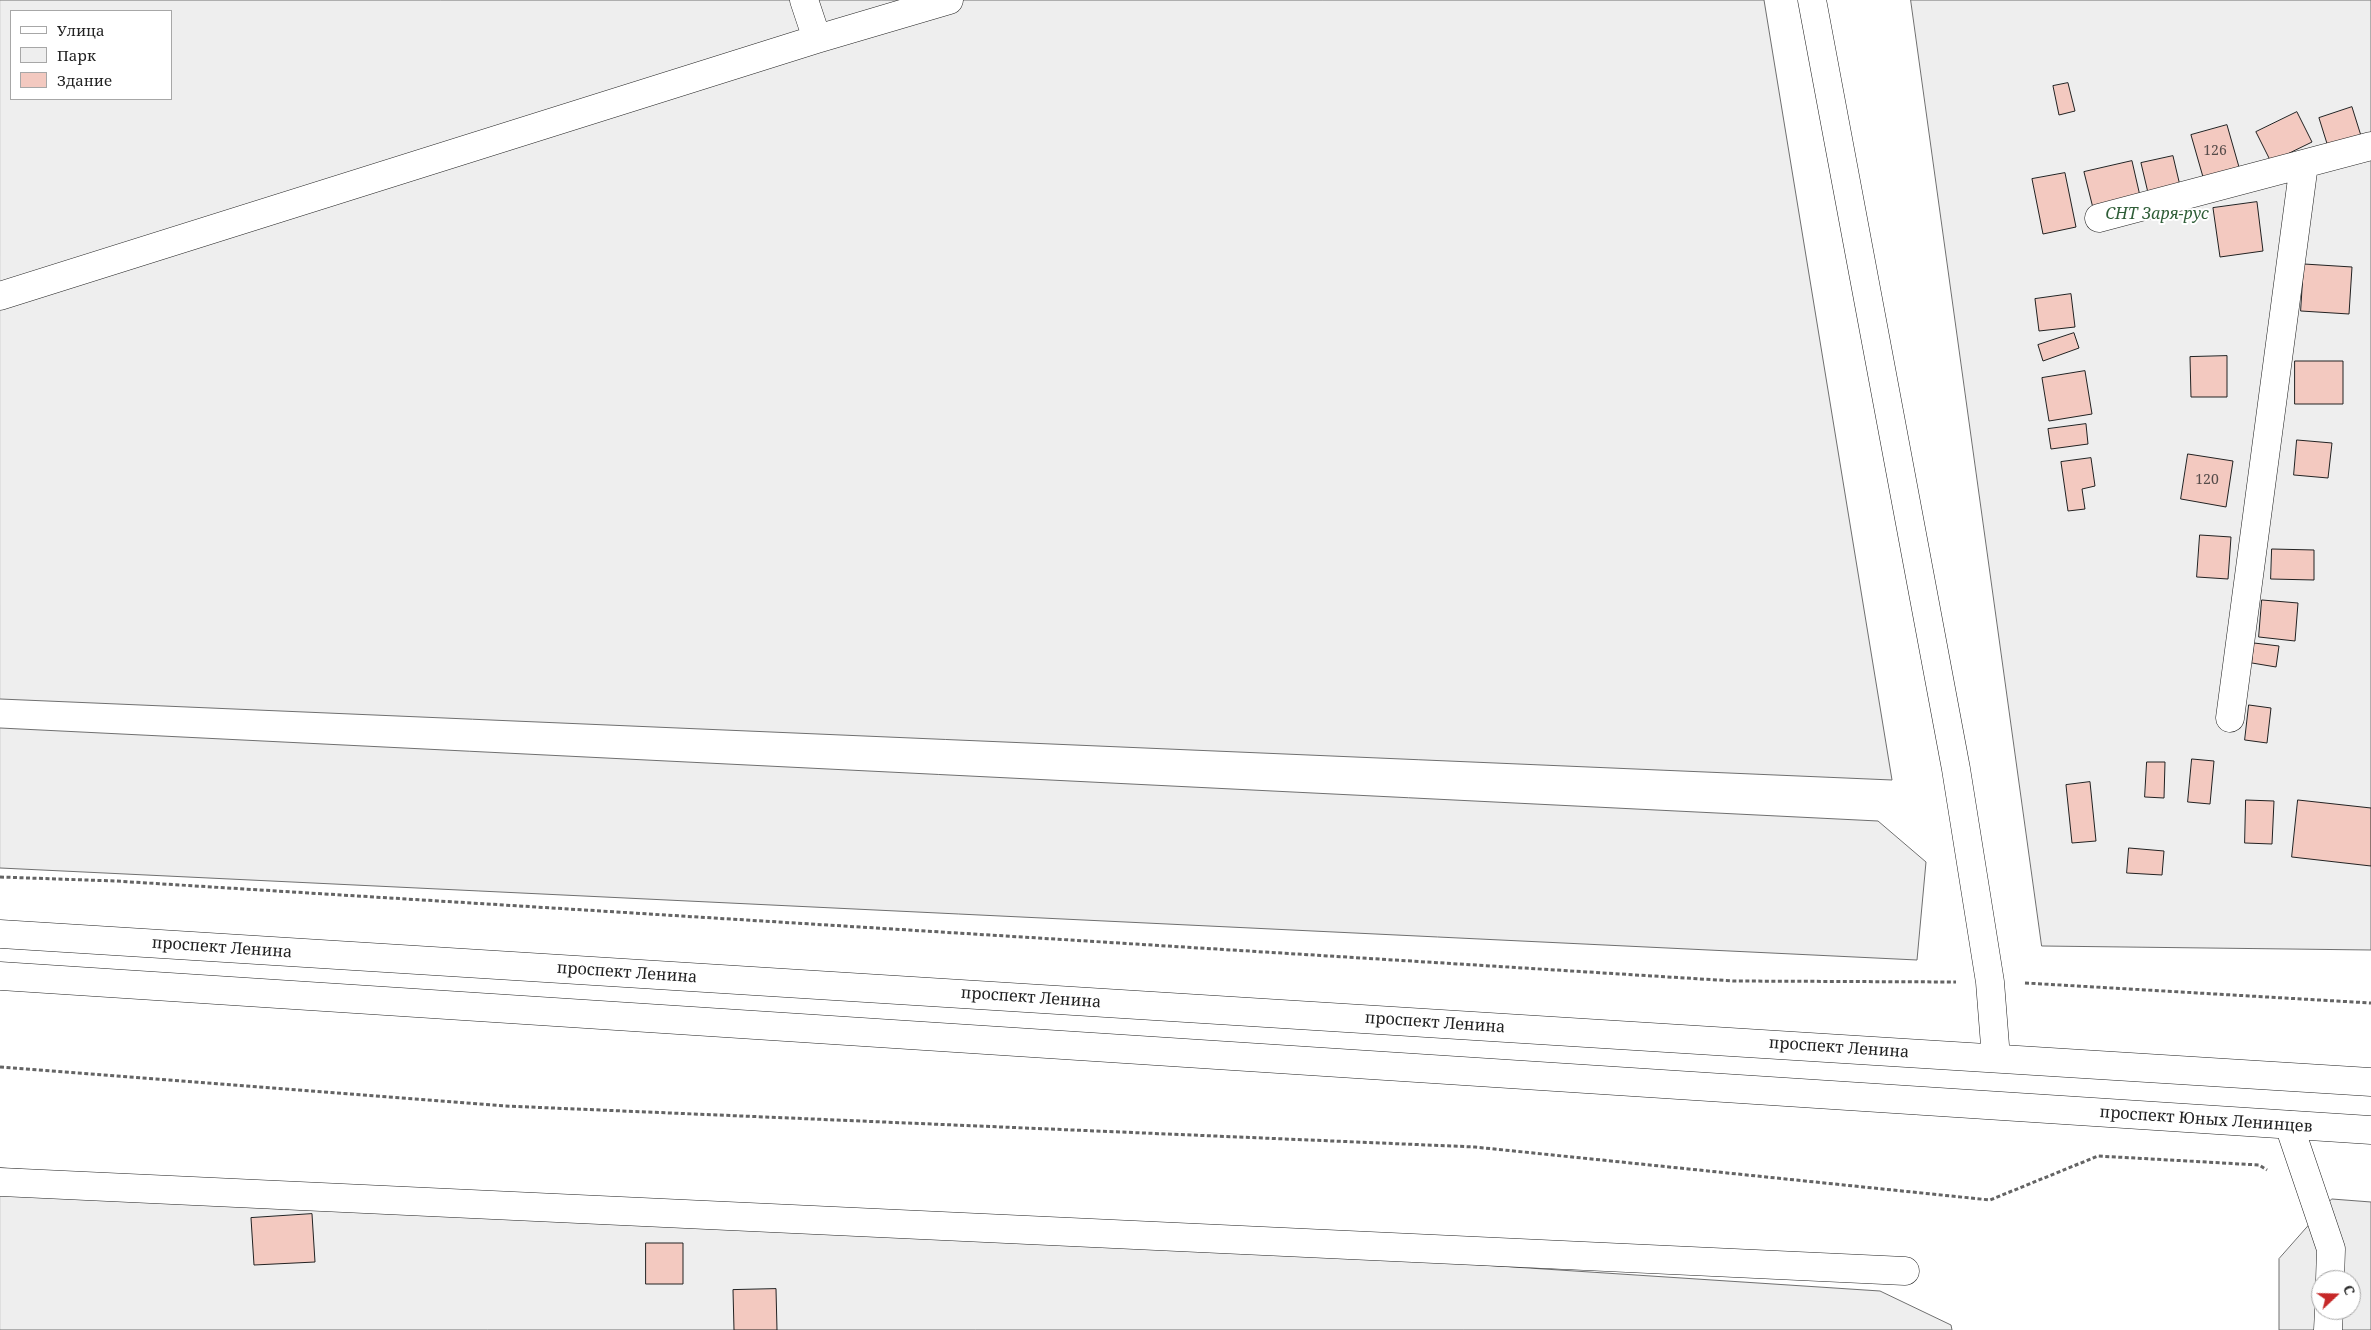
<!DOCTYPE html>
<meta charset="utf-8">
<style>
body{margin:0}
#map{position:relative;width:2371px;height:1330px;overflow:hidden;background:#fff;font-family:"Noto Serif",serif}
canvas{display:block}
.legend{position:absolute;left:10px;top:10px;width:162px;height:90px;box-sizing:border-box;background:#fff;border:1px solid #a7a7a7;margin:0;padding:6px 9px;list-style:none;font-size:15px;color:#222}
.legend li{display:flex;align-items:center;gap:10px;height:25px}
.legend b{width:25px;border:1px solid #a7a7a7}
.north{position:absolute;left:2311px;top:1270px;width:50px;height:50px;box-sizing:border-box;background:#fff;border:1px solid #a7a7a7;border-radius:50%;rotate:69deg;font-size:14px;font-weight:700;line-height:20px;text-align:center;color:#222}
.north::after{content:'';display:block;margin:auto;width:18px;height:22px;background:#c62828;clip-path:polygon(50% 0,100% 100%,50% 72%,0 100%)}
</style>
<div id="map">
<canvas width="2371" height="1330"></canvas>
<ul class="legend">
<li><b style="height:6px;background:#fff"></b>Улица</li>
<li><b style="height:14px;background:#eee"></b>Парк</li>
<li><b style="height:14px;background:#f3c9c0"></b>Здание</li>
</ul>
<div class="north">С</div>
</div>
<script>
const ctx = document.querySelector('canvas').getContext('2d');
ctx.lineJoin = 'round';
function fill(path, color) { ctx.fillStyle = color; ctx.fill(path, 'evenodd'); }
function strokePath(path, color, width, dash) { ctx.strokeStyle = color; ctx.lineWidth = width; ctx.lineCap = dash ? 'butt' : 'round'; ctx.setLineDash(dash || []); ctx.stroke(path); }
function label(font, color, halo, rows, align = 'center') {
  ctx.font = font + ' "Noto Serif",serif'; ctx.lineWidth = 4; ctx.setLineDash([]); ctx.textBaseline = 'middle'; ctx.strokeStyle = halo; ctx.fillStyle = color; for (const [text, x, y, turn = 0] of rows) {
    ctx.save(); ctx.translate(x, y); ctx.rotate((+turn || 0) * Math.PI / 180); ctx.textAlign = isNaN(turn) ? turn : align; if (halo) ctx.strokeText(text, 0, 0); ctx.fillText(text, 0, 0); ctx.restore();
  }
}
const green = new Path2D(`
 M0 0H1764L1892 780 0 699ZM11 11H171V99H11Z
 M1911 0H2371V950L2042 946Z
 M0 728 1878 821 1926 862 1917 960 0 868Z
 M0 1168 1880 1291 1951 1325 1952 1330H0Z`);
const parking = new Path2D(`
 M2332 1199 2371 1202V1330H2279V1259ZM2321 1280H2351V1310H2321Z`);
const building = new Path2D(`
 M2068 83 2075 111 2059 115 2053 86Z
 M2352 107 2362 139 2329 150 2319 118Z
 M2297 112 2312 142 2271 162 2256 132Z
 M2227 125 2239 167 2203 177 2191 135Z
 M2173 156 2181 190 2149 197 2141 163Z
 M2132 161 2140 196 2093 208 2084 172Z
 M2065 173 2076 227 2043 234 2032 179Z
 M2257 202 2263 251 2220 257 2213 208Z
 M2304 264 2352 267 2349 314 2301 311Z
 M2071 294 2075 327 2039 331 2035 299Z
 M2074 333 2079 348 2043 361 2038 345Z
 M2227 356V397H2191L2190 357Z
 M2295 361H2343V404H2295Z
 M2085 371 2092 414 2049 421 2042 378Z
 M2086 424 2088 444 2051 449 2048 429Z
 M2297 440 2332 443 2328 478 2294 475Z
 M2188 454 2233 461 2226 507 2181 499Z
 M2091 458 2095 486 2082 489 2085 509 2068 511 2061 462Z
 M2200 535 2231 537 2228 579 2197 577Z
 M2272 549 2314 550V580L2271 579Z
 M2262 600 2298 603 2295 641 2259 637Z
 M2254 643 2279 646 2276 667 2252 663Z
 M2249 705 2271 708 2267 743 2245 740Z
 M2192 759 2214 761 2210 804 2188 802Z
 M2147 762H2165L2164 798 2145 797Z
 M2090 782 2096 841 2072 843 2066 785Z
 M2246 800 2274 801 2272 844 2245 843Z
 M2298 800 2371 808V866L2292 857Z
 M2129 848 2164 851 2162 875 2127 873Z
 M312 1214 315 1262 254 1265 251 1218Z
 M646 1243H683V1284H646Z
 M776 1289 777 1330H734L733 1290Z`);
const path = new Path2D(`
 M0 877 115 881 1734 981 1956 982
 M2025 983 2371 1003
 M0 1067 505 1106 1475 1147 1990 1200 2098 1156 2259 1165 2267 1170`);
const minor = new Path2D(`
 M804 0 817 39
 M1812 0 1956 769 1990 982 1996 1058
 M2099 218 2371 146
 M0 296 817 39 949 0
 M2230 718 2304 164
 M2289 1125 2331 1249 2330 1280
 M0 1182 1905 1271
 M2328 1330 2329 1310`);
const major = new Path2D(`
 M0 934 2371 1082
 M0 976 2371 1130`);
const numberNames = [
 ["126",2215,151],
 ["120",2207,480]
];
const parkNames = [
 ["СНТ Заря-рус",2157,214]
];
const streetNames = [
 ["проспект Ленина",222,948,4],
 ["проспект Ленина",627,973,4],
 ["проспект Ленина",1031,998,4],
 ["проспект Ленина",1435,1023,4],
 ["проспект Ленина",1839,1048,4],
 ["проспект Юных Ленинцев",2206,1120,4]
];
fill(green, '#eee');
strokePath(green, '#6f6f6f', 1);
fill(parking, '#ededed');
strokePath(parking, '#6f6f6f', 1);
fill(building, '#f3c9c0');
strokePath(building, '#222', 1);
strokePath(minor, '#222', 29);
strokePath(major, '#222', 29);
strokePath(path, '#646464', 3, [4, 2.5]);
strokePath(minor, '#fff', 28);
strokePath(major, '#fff', 28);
label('14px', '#564c4a', null, numberNames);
label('italic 16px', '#2f5e38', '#fff', parkNames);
label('16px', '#222', '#fff', streetNames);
</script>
